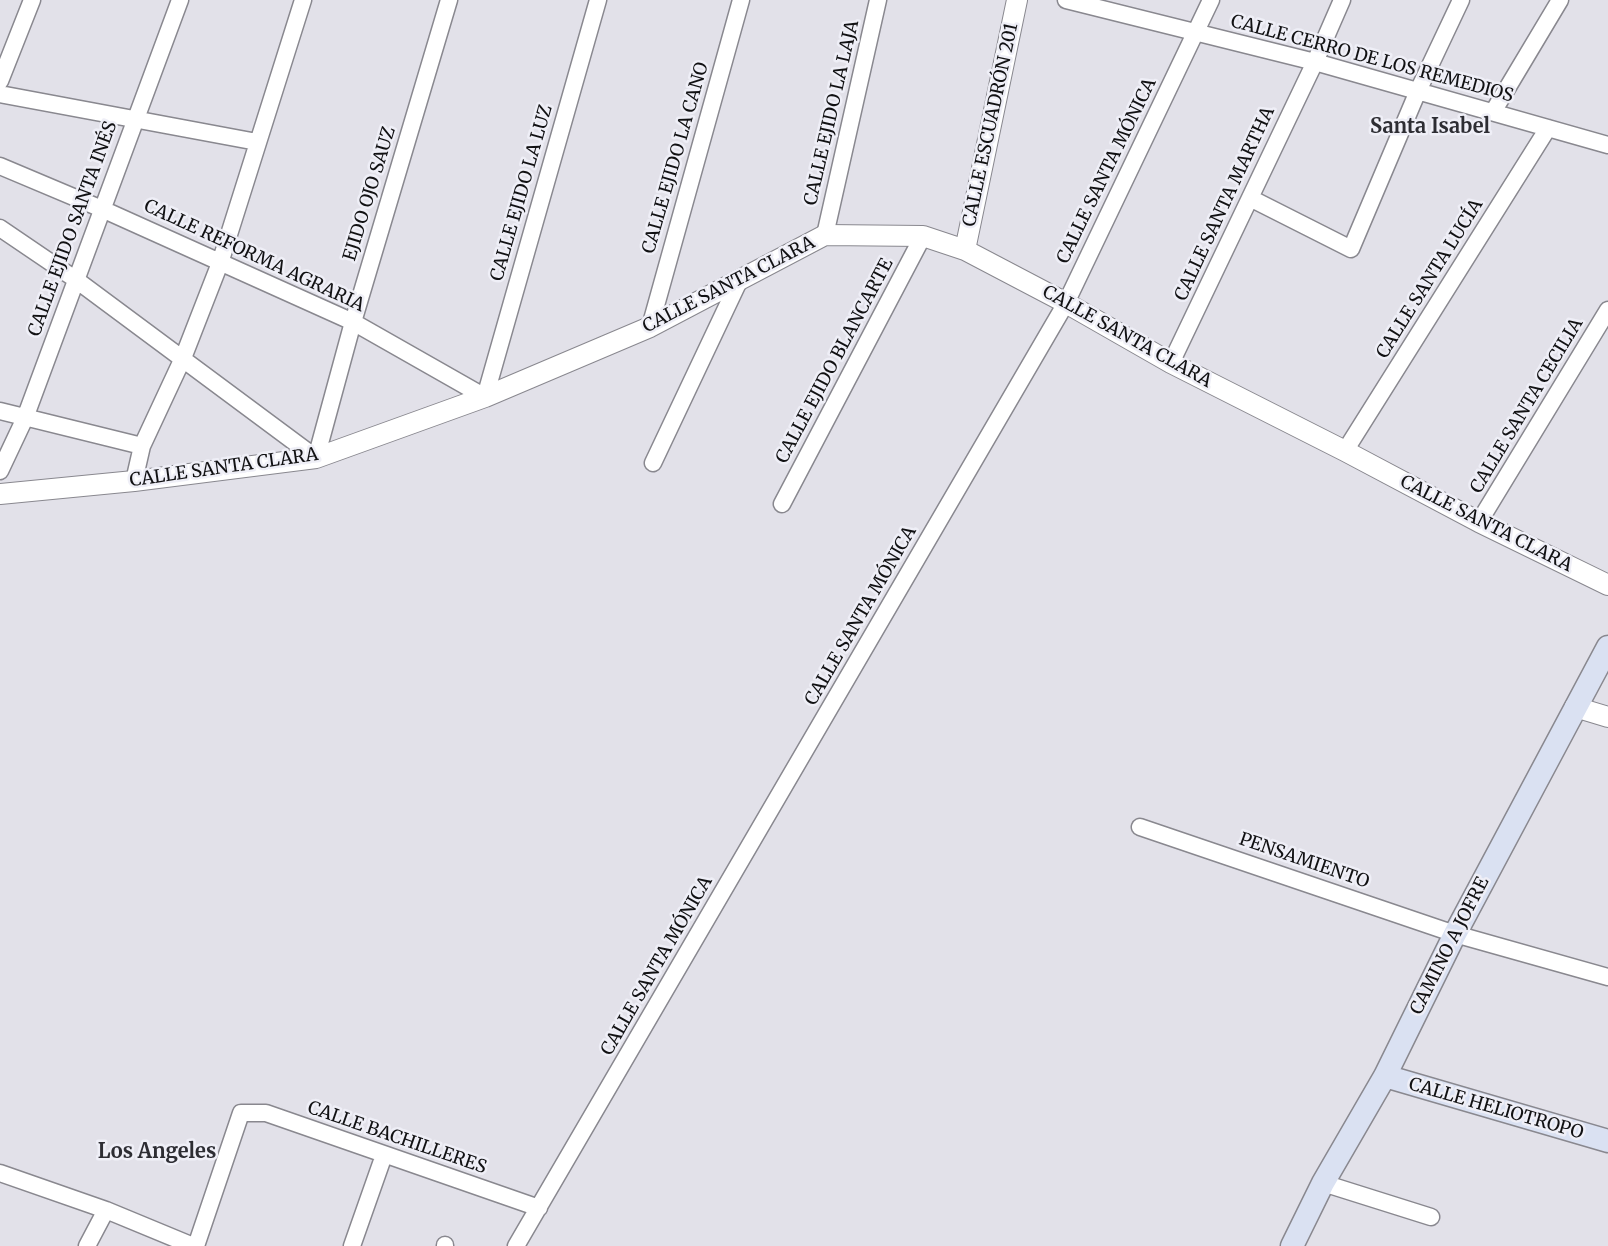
<!DOCTYPE html>
<meta charset="utf-8">
<style>
body{margin:0}
canvas{display:block;background:#e2e1e9}
</style>
<canvas width="1608" height="1246"></canvas>
<script>
const ctx = document.querySelector('canvas').getContext('2d');
ctx.lineJoin = 'round';
function strokePath(path, color, width, dash) { ctx.strokeStyle = color; ctx.lineWidth = width; ctx.lineCap = dash ? 'butt' : 'round'; ctx.setLineDash(dash || []); ctx.stroke(path); }
function label(font, color, halo, rows, align = 'center') {
  ctx.font = font + ' Merriweather,serif'; ctx.lineWidth = 5; ctx.setLineDash([]); ctx.textBaseline = 'middle'; ctx.strokeStyle = halo; ctx.fillStyle = color; for (const [text, x, y, turn = 0] of rows) {
    ctx.save(); ctx.translate(x, y); ctx.rotate((+turn || 0) * Math.PI / 180); ctx.textAlign = isNaN(turn) ? turn : align; if (halo) ctx.strokeText(text, 0, 0); ctx.fillText(text, 0, 0); ctx.restore();
  }
}
const minor = new Path2D(`
 M1066 0 1315 62 1608 145
 M0 81 32 0
 M0 94 257 142
 M1493 112 1560 0
 M0 166 102 209 353 322 485 397 598 0
 M1250 198 1351 249 1418 91 1461 0
 M0 228 75 279 316 458 353 322 449 0
 M825 235 878 0
 M650 327 741 0
 M1171 363 1315 62 1342 0
 M0 411 142 446
 M1345 451 1548 128
 M653 463 740 279
 M0 471 25 418 180 0
 M134 481 142 446 183 358 220 263 303 0
 M782 504 923 236
 M1479 522 1608 310
 M1140 827 1455 934 1608 977
 M0 1173 106 1210 193 1246
 M1323 1183 1431 1217
 M87 1246 106 1210
 M196 1246 241 1113H266L539 1208
 M352 1246 384 1155
 M445 1246V1245
 M516 1246 1066 303 1211 0`);
const tertiary = new Path2D(`
 M965 250 1017 0
 M0 494 134 481 316 458 485 397 650 327 825 235 923 236 965 250 1066 303 1171 363 1345 451 1479 522 1608 585
 M1575 707 1608 717`);
const secondary = new Path2D(`
 M1385 1076 1608 1141
 M1292 1246 1323 1183 1385 1076 1455 934 1608 647`);
const streetNames = [
 ["CALLE CERRO DE LOS REMEDIOS",1372,59,15],
 ["CALLE EJIDO LA LAJA",832,113,-77],
 ["CALLE ESCUADRÓN 201",991,125,-78],
 ["CALLE EJIDO LA CANO",676,158,-74],
 ["CALLE SANTA MÓNICA",1107,171,-64],
 ["CALLE EJIDO LA LUZ",522,193,-74],
 ["EJIDO OJO SAUZ",370,194,-73],
 ["CALLE SANTA MARTHA",1225,204,-65],
 ["CALLE EJIDO SANTA INÉS",73,229,-70],
 ["CALLE REFORMA AGRARIA",254,256,25],
 ["CALLE SANTA LUCÍA",1430,279,-58],
 ["CALLE SANTA CLARA",729,285,-27],
 ["CALLE SANTA CLARA",1127,337,29],
 ["CALLE EJIDO BLANCARTE",835,361,-62],
 ["CALLE SANTA CECILIA",1527,406,-59],
 ["CALLE SANTA CLARA",224,468,-8],
 ["CALLE SANTA CLARA",1486,524,27],
 ["CALLE SANTA MÓNICA",861,616,-60],
 ["PENSAMIENTO",1304,861,19],
 ["CAMINO A JOFRE",1450,946,-63],
 ["CALLE SANTA MÓNICA",657,966,-60],
 ["CALLE HELIOTROPO",1496,1109,16],
 ["CALLE BACHILLERES",397,1138,19]
];
const quarterNames = [
 ["Santa Isabel",1430,127],
 ["Los Angeles",157,1152]
];
strokePath(minor, '#89888f', 19);
strokePath(tertiary, '#89888f', 22);
strokePath(secondary, '#89888f', 25);
strokePath(minor, '#fff', 16);
strokePath(tertiary, '#fff', 20);
strokePath(secondary, '#dae1f2', 22);
label('18px', '#111113', '#efeff7', streetNames);
label('bold 20px', '#2d2d33', '#efeff7', quarterNames);
</script>
